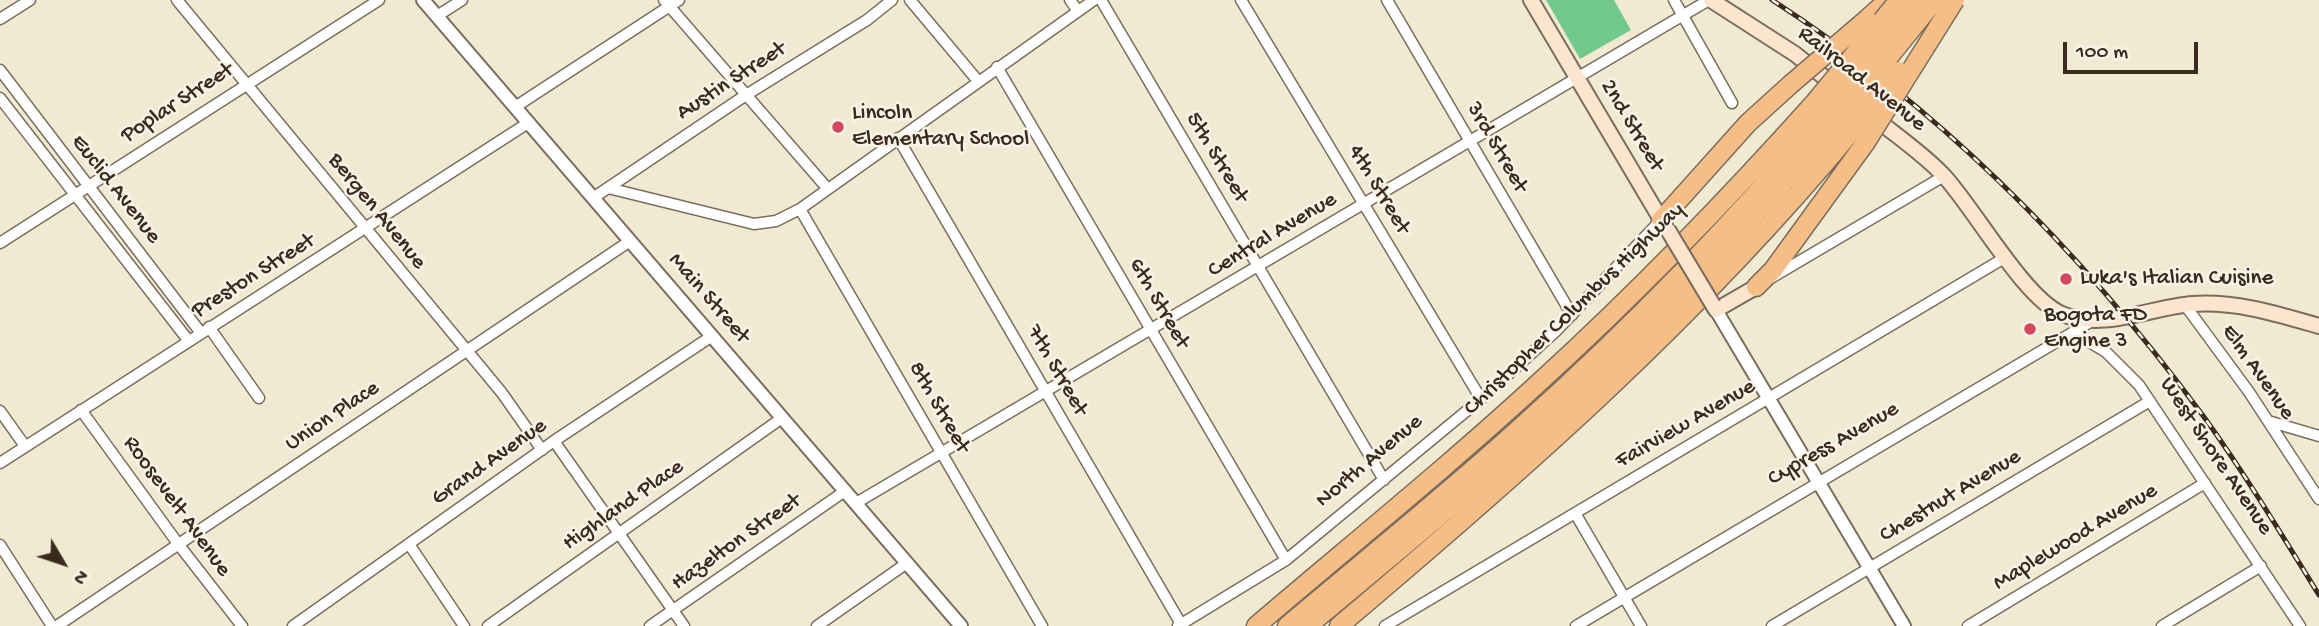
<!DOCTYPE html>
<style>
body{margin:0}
#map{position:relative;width:2319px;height:626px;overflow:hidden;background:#f1ead3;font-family:"Gochi Hand",sans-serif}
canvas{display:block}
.north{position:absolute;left:28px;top:528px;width:70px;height:70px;-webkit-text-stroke:5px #f7f3e8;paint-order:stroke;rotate:129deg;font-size:19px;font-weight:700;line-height:28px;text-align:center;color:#3b2a1e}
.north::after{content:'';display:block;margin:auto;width:24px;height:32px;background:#3b2a1e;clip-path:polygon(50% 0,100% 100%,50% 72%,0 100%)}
.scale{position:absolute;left:2063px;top:42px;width:135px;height:32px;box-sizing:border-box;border:4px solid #3b2a1e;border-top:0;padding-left:9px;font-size:21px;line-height:24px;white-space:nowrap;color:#3b2a1e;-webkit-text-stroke:5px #f7f3e8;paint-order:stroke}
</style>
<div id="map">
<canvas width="2319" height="626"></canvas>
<div class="north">N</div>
<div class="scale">100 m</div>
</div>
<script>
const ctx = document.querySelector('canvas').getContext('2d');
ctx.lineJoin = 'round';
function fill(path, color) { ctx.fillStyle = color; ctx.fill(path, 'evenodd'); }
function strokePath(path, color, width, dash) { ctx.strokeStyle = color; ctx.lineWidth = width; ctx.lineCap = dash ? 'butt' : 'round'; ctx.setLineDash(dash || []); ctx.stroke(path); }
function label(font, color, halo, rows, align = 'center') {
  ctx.font = font + ' "Gochi Hand",sans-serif'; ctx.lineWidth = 5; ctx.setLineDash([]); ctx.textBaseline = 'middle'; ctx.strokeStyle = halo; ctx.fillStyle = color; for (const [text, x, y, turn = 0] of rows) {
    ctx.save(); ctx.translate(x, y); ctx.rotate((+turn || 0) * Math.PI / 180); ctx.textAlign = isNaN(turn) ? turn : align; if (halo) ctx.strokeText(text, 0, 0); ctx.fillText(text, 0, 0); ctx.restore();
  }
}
const green = new Path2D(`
 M1546 0H1614L1631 30 1580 59Z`);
const minor = new Path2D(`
 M177 0 502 393 542 450
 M664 0 827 188
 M910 0 978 81
 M1070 0 1078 11
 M1101 0 1384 480
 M1241 0 1481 399
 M1387 0 1572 315
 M1674 0 1732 103
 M437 16 462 0
 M0 19 30 0
 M997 67 1286 560
 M0 70 201 333
 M0 98 188 340
 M515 107 679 0
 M898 138 1181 624
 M608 188 754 224 776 221 800 209 1094 0
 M593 198 746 95 867 20 892 0
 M800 209 1042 626
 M0 243 379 0
 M1771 278 1944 176
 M2185 305 2249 392 2319 499
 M209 327 259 398
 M2073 332 2106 352 2139 385 2300 626
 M81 410 179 545 242 626
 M0 411 25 446
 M2268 421 2319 436
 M554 441 684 626
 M0 463 528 123
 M856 503 1709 0
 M1575 513 1641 626
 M409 544 464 626
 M0 545 52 626
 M57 626 630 241
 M293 626 554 441 712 336
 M488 626 782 418
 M650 626 845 491
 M817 626 907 563
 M1178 626 1286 560 1481 399 1556 331 1661 220
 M1385 626 2006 257
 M1576 626 2092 321
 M1772 626 2150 401
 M1968 626 2205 483
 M2162 626 2261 566`);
const tertiary = new Path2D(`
 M423 0 961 626
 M1716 310 1904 626`);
const secondary = new Path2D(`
 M1531 0 1666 228
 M1711 0 1795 54 1839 89
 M1871 115C1895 135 1924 154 1945 177 1975 210 2025 299 2062 314 2103 331 2151 307 2193 304 2237 301 2277 314 2319 326
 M1713 305 1716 310 1756 287`);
const motorway = new Path2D(`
 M1867 19 1888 0
 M1661 220 1748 123 1791 84
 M1756 287 1773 270 1866 142
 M1256 626C1352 544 1451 464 1544 378 1639 291 1729 198 1815 102
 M1287 626C1365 560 1445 496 1521 427 1630 329 1733 224 1827 112
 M1308 626C1389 558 1472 491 1550 419 1652 326 1749 226 1838 120
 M1339 626C1525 469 1696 319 1852 131`);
const rail = new Path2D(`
 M1772 0C1941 109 2085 256 2204 417 2245 474 2282 535 2319 595`);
const secondaryBridge = new Path2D(`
 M1668 230 1713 305`);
const motorwayBridge = new Path2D(`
 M1791 84 1867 19
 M1815 102 1899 0
 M1827 112 1919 0
 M1838 120 1935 0
 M1852 131 1899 71
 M1866 142 1955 0`);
const markers = [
 [838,127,7,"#d1495b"],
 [2066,279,7,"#d1495b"],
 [2030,329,7,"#d1495b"]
];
const streetNames = [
 ["Railroad Avenue",1861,80,38],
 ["Austin Street",732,82,-33],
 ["Poplar Street",178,104,-33],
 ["2nd Street",1631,126,59],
 ["3rd Street",1496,148,60],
 ["5th Street",1216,158,59],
 ["Euclid Avenue",115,190,52],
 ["4th Street",1378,190,59],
 ["Bergen Avenue",376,212,51],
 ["Central Avenue",1273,236,-31],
 ["Preston Street",254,277,-32],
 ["Main Street",708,299,49],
 ["6th Street",1158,304,60],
 ["Christopher Columbus Highway",1575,310,-44],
 ["7th Street",1056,371,60],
 ["Elm Avenue",2257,373,55],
 ["8th Street",938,408,60],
 ["Union Place",333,417,-34],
 ["Fairview Avenue",1686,425,-30],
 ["Cypress Avenue",1834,445,-30],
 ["West Shore Avenue",2215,457,56],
 ["North Avenue",1370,462,-40],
 ["Grand Avenue",490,463,-35],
 ["Chestnut Avenue",1951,497,-31],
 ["Highland Place",624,506,-35],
 ["Roosevelt Avenue",176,507,54],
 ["Maplewood Avenue",2076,538,-31],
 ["Hazelton Street",737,543,-35]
];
const poiNames = [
 ["Lincoln",852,114],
 ["Elementary School",852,140],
 ["Luka's Italian Cuisine",2080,279],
 ["Bogota FD",2044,316],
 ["Engine 3",2044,342]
];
fill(green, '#72c98e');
strokePath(minor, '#7b6d5d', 13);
strokePath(tertiary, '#7b6d5d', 16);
strokePath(secondary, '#7b6d5d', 18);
strokePath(motorway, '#7b6d5d', 21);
strokePath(minor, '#fff', 10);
strokePath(tertiary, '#fff', 12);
strokePath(secondary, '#fbe5cf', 14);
strokePath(motorway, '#f6be87', 18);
strokePath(rail, '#3b2a1e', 5);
strokePath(rail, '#f7f3e8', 2.5, [8]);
strokePath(secondaryBridge, '#7b6d5d', 18, []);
strokePath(motorwayBridge, '#7b6d5d', 21, []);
strokePath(secondaryBridge, '#fbe5cf', 14);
strokePath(motorwayBridge, '#f6be87', 18);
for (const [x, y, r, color] of markers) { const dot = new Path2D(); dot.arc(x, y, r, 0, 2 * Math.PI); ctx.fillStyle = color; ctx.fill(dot); strokePath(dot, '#f7f3e8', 2.5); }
label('23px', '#3b2a1e', '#f7f3e8', streetNames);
label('23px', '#3b2a1e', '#f7f3e8', poiNames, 'left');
</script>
